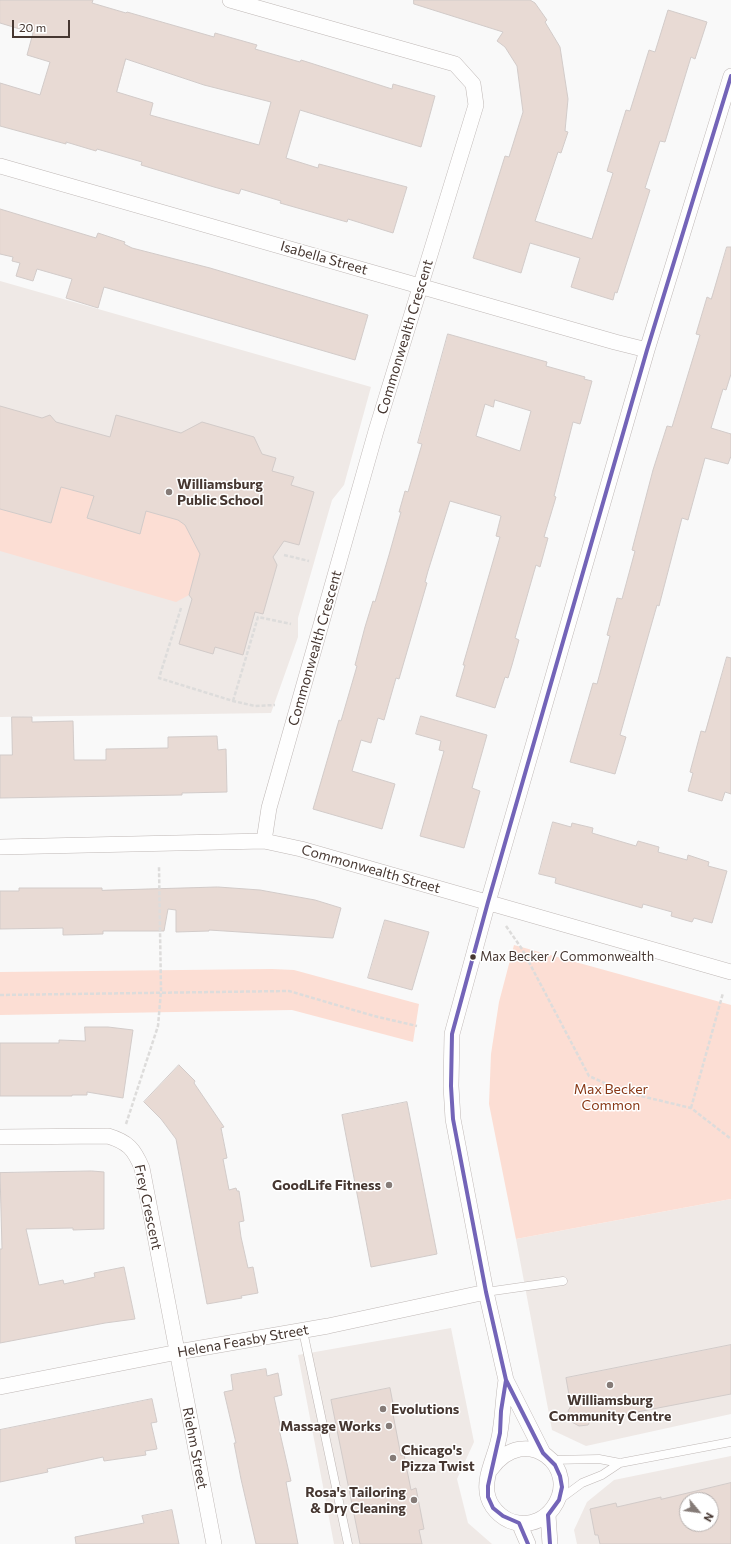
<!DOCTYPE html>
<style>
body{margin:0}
#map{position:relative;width:731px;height:1544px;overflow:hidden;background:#f9f9f9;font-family:Commissioner,sans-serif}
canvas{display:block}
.north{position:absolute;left:679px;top:1492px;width:40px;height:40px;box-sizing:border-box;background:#fff;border:1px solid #b5afad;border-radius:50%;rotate:119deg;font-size:11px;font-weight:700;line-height:16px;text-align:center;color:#463731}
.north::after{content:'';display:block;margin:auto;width:14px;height:18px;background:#857b77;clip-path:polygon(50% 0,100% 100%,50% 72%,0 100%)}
.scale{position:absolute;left:12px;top:20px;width:58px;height:18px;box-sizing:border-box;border:2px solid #463731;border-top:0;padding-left:5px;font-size:12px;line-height:14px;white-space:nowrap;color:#463731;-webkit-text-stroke:3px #fff;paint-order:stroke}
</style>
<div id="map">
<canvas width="731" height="1544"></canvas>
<div class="north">N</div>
<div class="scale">20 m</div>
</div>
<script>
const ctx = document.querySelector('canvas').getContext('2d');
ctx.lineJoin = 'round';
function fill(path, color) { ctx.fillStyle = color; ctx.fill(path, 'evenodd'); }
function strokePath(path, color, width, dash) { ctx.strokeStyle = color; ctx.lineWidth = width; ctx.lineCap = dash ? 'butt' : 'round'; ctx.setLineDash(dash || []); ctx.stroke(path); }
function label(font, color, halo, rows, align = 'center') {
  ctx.font = font + ' Commissioner,sans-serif'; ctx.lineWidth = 3; ctx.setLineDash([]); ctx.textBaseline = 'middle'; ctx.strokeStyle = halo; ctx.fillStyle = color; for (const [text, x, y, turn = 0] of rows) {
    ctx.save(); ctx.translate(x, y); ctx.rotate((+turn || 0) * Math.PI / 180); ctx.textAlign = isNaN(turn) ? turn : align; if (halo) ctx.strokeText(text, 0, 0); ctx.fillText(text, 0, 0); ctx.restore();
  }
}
const built = new Path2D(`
 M0 281 371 387 344 485 332 500 298 618V637L271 713 0 717Z
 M731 1199V1414L586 1446 552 1430 516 1239Z
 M451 1328 474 1442 457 1479 468 1523 492 1544H334L298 1355Z
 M731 1456V1544H577L574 1530 587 1502 614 1480ZM687 1500H711V1524H687Z`);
const green = new Path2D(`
 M61 487 94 496 87 518 140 534 146 511 182 521 186 526 192 524 189 533 197 547 214 552 195 573 189 595 176 602 0 551V509L50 523Z
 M514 945 731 1005V1199L516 1239 489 1104 491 1054 499 1002Z
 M272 969 294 970 419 1004 413 1042 292 1010 0 1015V972Z`);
const building = new Path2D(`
 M0 0H93L92 3 126 13 127 12 214 37 215 33 257 45 255 49 300 62 301 60 392 89 393 84 435 96 421 147 300 110 286 158 318 168 319 164 407 187 393 233 348 219 347 222 280 203 281 201 241 189 239 194 214 187 141 165 142 162 97 149 96 151 66 142V144L0 126V83L40 95 50 62 27 55 33 33 0 23ZM126 59 204 85 271 102 259 145 150 115 153 103 117 92Z
 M414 0H530L535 3 547 20 545 22 560 47 568 99 565 131 568 132 561 153 558 152 535 221 592 239 613 173 607 171 626 110 630 111 649 50 655 52 668 10 707 22 695 59 691 57 665 142 660 141 645 188 650 190 617 293 615 292 613 300 571 287 580 258 530 243 521 273 473 258 505 156 509 157 523 112 517 66 505 47 497 41 503 32 414 4Z
 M0 209 96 238 98 233 125 242 124 244 132 248 210 268 368 315 355 360 104 287 98 308 66 298 72 279 37 269 33 281 16 276 20 263 12 261 13 257 0 254Z
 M727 247H731V374L726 390 723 389 711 428 731 434V456L728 464 705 458 688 520 682 518 659 606 657 605 620 735 626 737 615 774 570 762 593 683 597 684 610 636 607 635 617 598 622 599 635 551 632 550 653 470 667 426 672 427 700 335 696 334 707 297 711 299Z
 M448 334 547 362 546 366 585 377 584 379 592 381 581 421 580 424 573 422 554 496 556 497 544 537 548 538 540 567 536 565 515 638 519 640 512 665 508 678 505 677 495 708 456 696 465 665H463L500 537 496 536 501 516 450 501 428 571 425 582 427 583 399 679 396 678 384 720 378 718 371 743 361 740 352 771 395 784 382 829 313 809 339 720 341 721 357 666 355 665 365 627 373 601 375 602 389 555 401 512H399L405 491 408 492 422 444 418 443ZM495 400 531 411 520 451 476 436 485 404 493 407Z
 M0 406 42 418 50 415 56 422 110 437 116 415 181 433 202 422 254 437 262 454 276 458 272 471 294 477 291 485 314 492 299 545 284 541 273 557 277 565 263 614 255 612 243 655 215 647 213 654 179 644 192 599 189 595 200 554 185 525 178 520 146 511 140 534 87 518 94 496 61 487 51 523 0 509Z
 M727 657 731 658V794L725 792 722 801 688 791 693 773 690 772 701 731 705 732Z
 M421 716 487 735 472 788 480 791 464 848 420 836 444 751 439 750 441 741 416 734Z
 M12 717H32V722L73 721 74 760H106V749L168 748V737L217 736 218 750 226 749 227 792 182 793V795L0 798V755H12Z
 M553 822 571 827 572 823 593 828 592 833 636 846 638 841 659 847 658 852 687 860 688 855 709 862 708 866 727 871 712 923 694 918 692 922 671 916 672 912 643 904 642 908 576 889 555 883 556 878 539 874Z
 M218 887 260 890 315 900 341 908 333 938 209 930V931L176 932V910L168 909 164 931H103V934L63 935V928L0 929V891H19V888H102V890Z
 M385 920 429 932 412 990 368 978Z
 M85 1027H108L133 1030 123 1098 87 1092V1095H72V1096H0V1043H59V1040L85 1041Z
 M179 1065 195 1081 194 1083 224 1127 221 1128 227 1158 223 1159 229 1190 236 1188 237 1191H239L244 1221 239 1222 241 1237 248 1268 253 1267 258 1293 241 1296 242 1298 207 1304 176 1139 161 1119 144 1102Z
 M407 1102 437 1254 371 1267 342 1115Z
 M92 1171 104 1172V1229L73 1230V1228L26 1229 39 1285 63 1280 64 1284 95 1277 94 1273 124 1267 135 1319 105 1323 0 1343V1249H2L0 1173Z
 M731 1345V1394L590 1421 588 1425 579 1426 570 1421 568 1411 571 1406 566 1378Z
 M266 1369 267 1376 278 1373 282 1395 274 1397 281 1429H279L291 1481 286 1482 298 1544H256L241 1479 234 1443H236L224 1392 233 1390 231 1375Z
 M390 1388 394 1409H392L401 1456 404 1455 411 1490 416 1488 424 1529 419 1530 422 1544H360L331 1400Z
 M152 1399 157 1422 151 1423 157 1449 145 1451 146 1455 104 1461 103 1457 47 1469 48 1472 0 1482V1430Z
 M731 1483V1544H600L598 1535H595L590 1509 616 1503 617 1507 661 1497V1499ZM687 1500H711V1524H687Z
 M172 1510 179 1544H76L75 1537 144 1523 142 1516Z`);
const path = new Path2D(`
 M284 555 309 561
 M181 608 159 678 233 701 255 706 275 705
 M233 701 258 617 291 624
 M506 926 522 949 589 1076 624 1092 691 1108 731 1139
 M0 995 289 991 374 1016 417 1026
 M691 1108 723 993
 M126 1124 158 1026 161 991 159 867`);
const lane = new Path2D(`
 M486 1292 563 1281
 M303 1331 348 1544
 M551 1460 599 1459 620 1463 731 1442
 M559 1500 582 1483 602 1475 620 1463`);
const street = new Path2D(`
 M230 0 455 64 473 84 476 105 376 431 269 808 264 841
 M0 166 615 342 647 350
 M0 847 264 841 301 849 731 972
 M0 1137 108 1136C128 1142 134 1149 142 1168L214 1544
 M0 1387 178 1352 328 1326 486 1292
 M543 1453 506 1380 486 1292 453 1119 451 1086 452 1034 488 902 647 350 731 76
 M491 1469C526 1421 582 1468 553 1508 545 1519 532 1525 519 1523 505 1522 492 1510 488 1497 482 1476 498 1453 500 1432 503 1415 503 1398 506 1380
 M548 1515 550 1544
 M519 1523 528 1544`);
const bus1 = new Path2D(`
 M506 1380 501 1411 500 1433 488 1486V1497L493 1508 503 1516 519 1523 528 1544
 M550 1544 548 1515 559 1500 562 1487 560 1476 555 1465 543 1453 506 1380 486 1292 453 1119 451 1086 452 1034 488 902 647 350 731 76`);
const markers = [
 [169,492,4,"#857b77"],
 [473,957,3.5,"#463731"],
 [389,1185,4,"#857b77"],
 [610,1385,4,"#857b77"],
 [383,1409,4,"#857b77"],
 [389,1426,4,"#857b77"],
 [393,1458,4,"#857b77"],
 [414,1500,4,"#857b77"]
];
const busNames = [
 ["Max Becker / Commonwealth",480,957]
];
const streetNames = [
 ["Isabella Street",324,258,16],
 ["Commonwealth Crescent",405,337,-73],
 ["Commonwealth Crescent",315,648,-74],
 ["Commonwealth Street",371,869,16],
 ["Frey Crescent",148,1207,78],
 ["Helena Feasby Street",243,1341,-10],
 ["Riehm Street",195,1448,79]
];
const poiNames = [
 ["Williamsburg",177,484],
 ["Public School",177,500],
 ["GoodLife Fitness",381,1185,"right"],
 ["Williamsburg",610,1400,"center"],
 ["Community Centre",610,1416,"center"],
 ["Evolutions",391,1409],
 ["Massage Works",381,1426,"right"],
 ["Chicago's",401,1450],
 ["Pizza Twist",401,1466],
 ["Rosa's Tailoring",406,1492,"right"],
 ["& Dry Cleaning",406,1508,"right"]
];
const parkNames = [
 ["Max Becker",611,1089],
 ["Common",611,1105]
];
fill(built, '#efe9e6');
fill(green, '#fcded4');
fill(building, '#e8dad4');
strokePath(building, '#d2cbc9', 1);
strokePath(lane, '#bfb8b6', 9);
strokePath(street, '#bfb8b6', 16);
strokePath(path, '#dddcdb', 2.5, [4, 2]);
strokePath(lane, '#fefefe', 8);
strokePath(street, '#fefefe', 15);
strokePath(bus1, '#7364b8', 4);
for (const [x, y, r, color] of markers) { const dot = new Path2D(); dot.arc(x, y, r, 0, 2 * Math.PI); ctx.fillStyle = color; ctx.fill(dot); strokePath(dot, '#fff', 1.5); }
label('13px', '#463731', '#fff', busNames, 'left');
label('14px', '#463731', '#fff', streetNames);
label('bold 14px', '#463731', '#fff', poiNames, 'left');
label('14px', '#883816', '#fff', parkNames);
</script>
